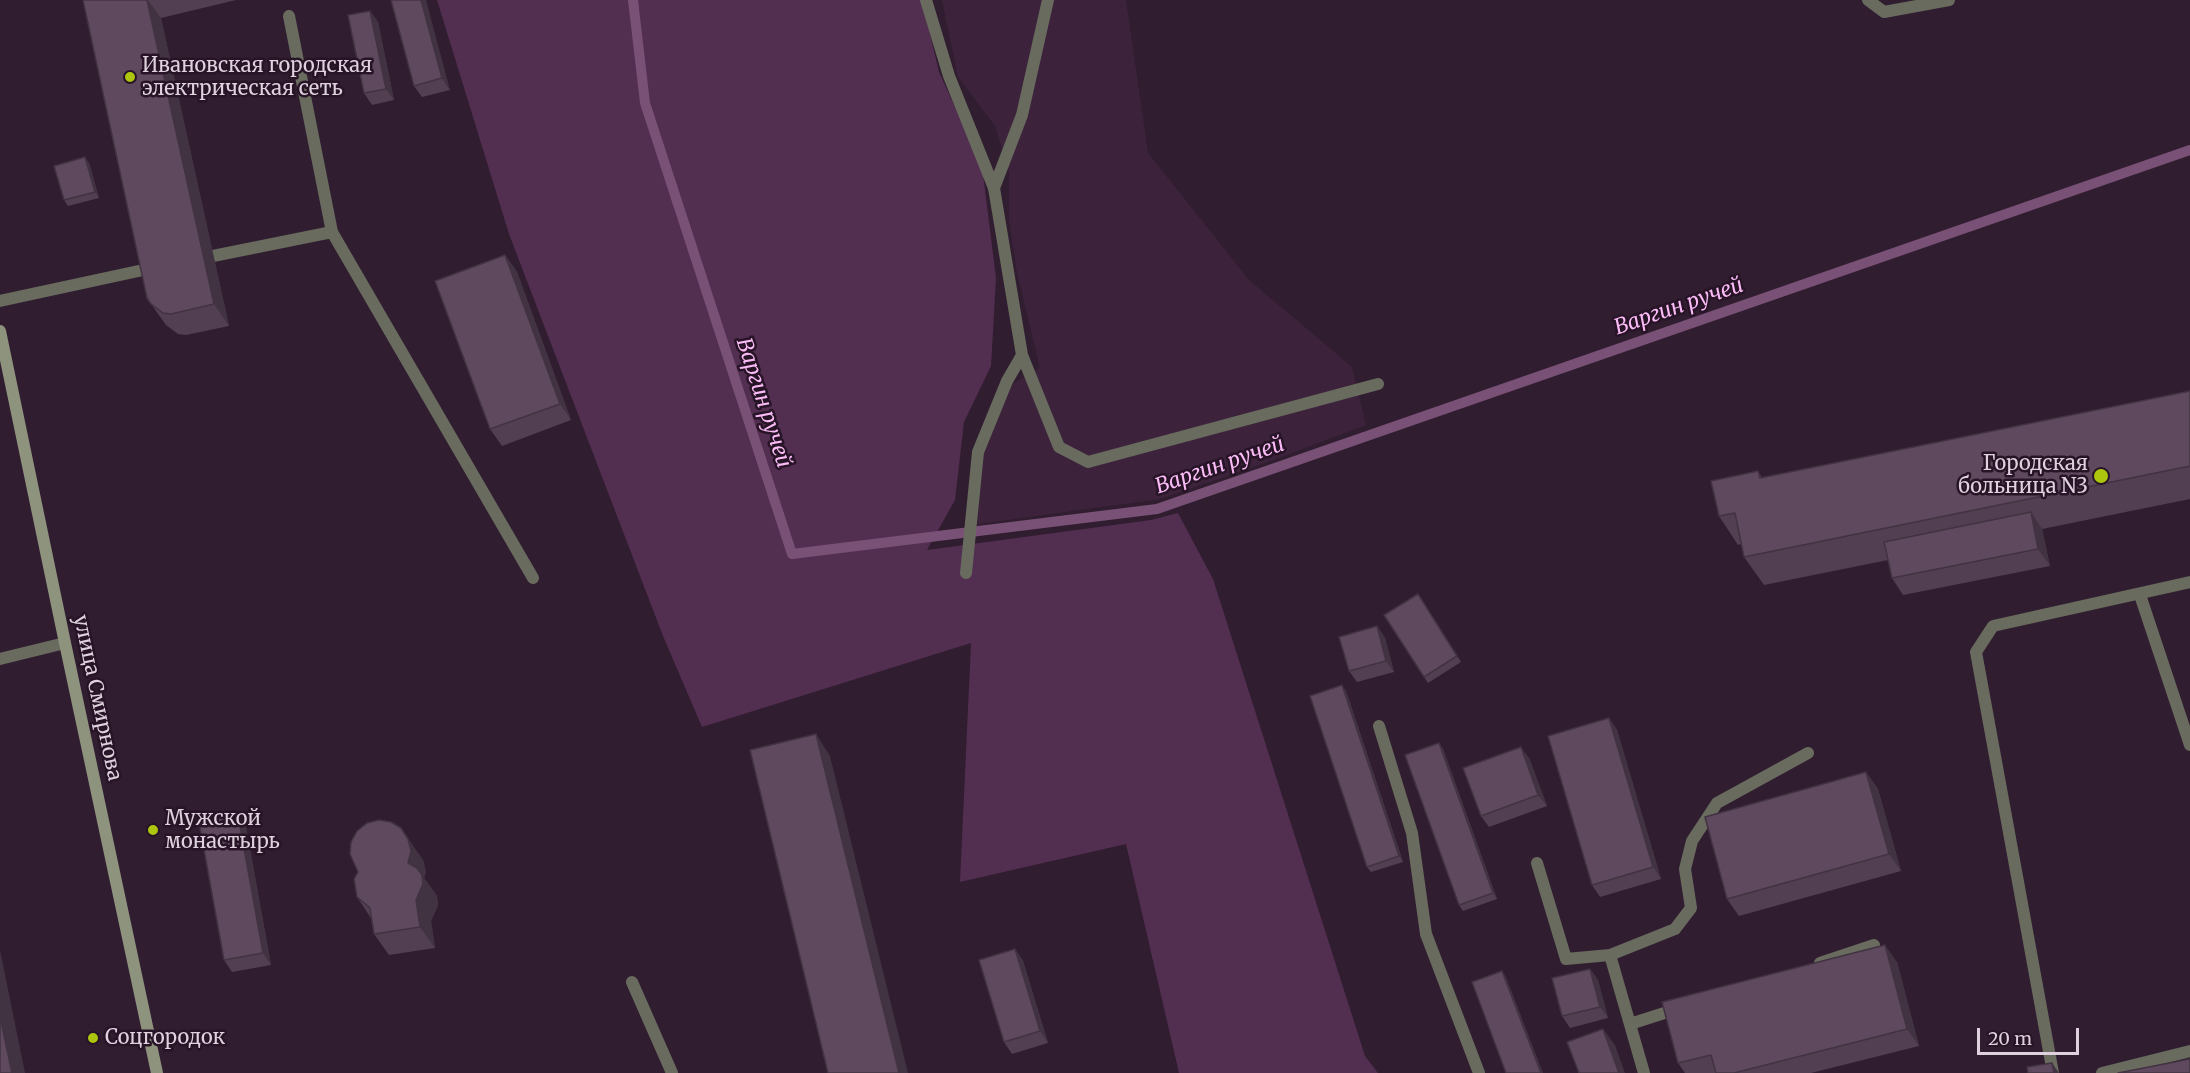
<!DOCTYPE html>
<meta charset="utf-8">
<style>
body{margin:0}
#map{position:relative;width:2190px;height:1073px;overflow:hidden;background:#311d30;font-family:Merriweather,serif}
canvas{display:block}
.scale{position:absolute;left:1977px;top:1028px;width:102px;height:27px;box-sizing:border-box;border:3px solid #dfd1dd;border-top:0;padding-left:8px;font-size:18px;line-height:21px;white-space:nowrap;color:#dfd1dd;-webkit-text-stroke:4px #271426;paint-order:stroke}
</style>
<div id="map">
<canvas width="2190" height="1073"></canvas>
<div class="scale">20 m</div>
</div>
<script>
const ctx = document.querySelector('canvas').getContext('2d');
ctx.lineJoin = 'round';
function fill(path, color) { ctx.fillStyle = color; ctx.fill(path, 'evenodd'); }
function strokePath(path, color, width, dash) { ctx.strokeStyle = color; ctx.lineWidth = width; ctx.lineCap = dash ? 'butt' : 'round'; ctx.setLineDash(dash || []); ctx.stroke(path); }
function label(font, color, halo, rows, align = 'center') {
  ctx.font = font + ' Merriweather,serif'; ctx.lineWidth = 5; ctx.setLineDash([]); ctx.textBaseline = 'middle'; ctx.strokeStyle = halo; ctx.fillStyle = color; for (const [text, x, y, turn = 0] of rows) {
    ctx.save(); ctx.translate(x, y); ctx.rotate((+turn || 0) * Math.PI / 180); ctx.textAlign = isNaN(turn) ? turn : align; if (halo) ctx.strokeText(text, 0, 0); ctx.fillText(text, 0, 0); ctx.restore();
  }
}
const built = new Path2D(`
 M942 0H1126L1148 153 1249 280 1352 367 1366 425 1265 463 1160 499 978 524 979 472 988 429 1009 386 1040 368 1017 273 1009 219V172L995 126 958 77Z`);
const green = new Path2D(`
 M437 0H922L939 72 982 166 996 278 991 366 964 422 955 500 927 550 1151 520 1178 513 1213 579 1365 1056 1378 1073H1179L1126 844 960 882 971 643 702 727 663 636 509 234Z`);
const stream = new Path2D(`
 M633 0 645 103 792 554 1157 509 2190 150`);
const lane = new Path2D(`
 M1868 0 1884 12 1949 0
 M289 16 332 232
 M994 188 1022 355 1059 447 1088 462 1378 384
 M198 259 332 232 533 578
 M0 301 157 267
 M966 573 978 452 1007 381 1022 355
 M2140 595 2190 745
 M1379 726 1412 833 1426 934 1479 1073
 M1537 863 1566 959 1610 955 1644 1073
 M1610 955 1675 929 1691 908 1685 869 1692 841 1717 803 1808 753
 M1820 963 1874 945
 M632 982 672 1073
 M1630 1024 1680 1008
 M2053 1073 1976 652 1993 626 2190 582
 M2102 1073 2190 1051`);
const street = new Path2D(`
 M926 0 949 76 994 188
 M994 188 1022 115 1048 0
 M0 659 65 643`);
const secondary = new Path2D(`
 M0 331 65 643 157 1073`);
const wall = new Path2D(`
 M83 0H236L161 18 229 326 186 335 178 334 166 325 151 304Z
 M391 0 450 90 422 97 414 86Z
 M370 11 378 22 394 100 372 105 364 93Z
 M89 163 99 198 68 206 64 200Z
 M505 255 517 272 571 420 502 446 490 429Z
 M2190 391V499L2042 529 2050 566 1903 595 1892 578 1888 560 1764 585 1744 557 1741 544 1738 545 1719 516 1758 471 1762 478Z
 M1422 600 1461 662 1428 683 1424 677Z
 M1377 626 1385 638 1394 672 1357 682 1349 671Z
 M1346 691 1403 862 1371 872 1367 867Z
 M1609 718 1617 730 1661 879 1600 897 1592 885Z
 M1439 743 1443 749 1497 899 1463 911 1459 905Z
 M1529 758 1547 806 1489 827 1481 816Z
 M1866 772 1878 789 1901 871 1739 916 1727 899Z
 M238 815 246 827 271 965 232 972 224 960Z
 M423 860 426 872 424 878 437 896 438 905 431 921 435 948 389 955 374 934 371 918 357 897 358 872Z
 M1015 949 1023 961 1048 1043 1012 1054 1004 1042Z
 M1897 962 1919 1046 1811 1073H1685L1678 1063Z
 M1590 969 1598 980 1608 1018 1570 1028 1562 1016Z`);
const shadedWall = new Path2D(`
 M147 0H148L161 18 229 326 214 304Z
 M421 0H426L450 90 442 78Z
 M370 11 378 22 394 100 386 89Z
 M85 157 89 163 99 198 95 192Z
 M505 255 517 272 571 420 560 404Z
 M2031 512 2042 529 2050 566 2038 549Z
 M1377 626 1385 638 1394 672 1386 661Z
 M1342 685 1346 691 1403 862 1399 856Z
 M1609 718 1617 730 1661 879 1653 867Z
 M816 734 830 756 908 1073H899Z
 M1439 743 1443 749 1497 899 1493 893Z
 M1521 747 1529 758 1547 806 1538 795Z
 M1866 772 1878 789 1901 871 1889 854Z
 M238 815 246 827 271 965 263 953Z
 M401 828 423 860 426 872 424 878 437 896 438 905 431 921 435 948 420 927Z
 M1885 945 1897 962 1919 1046 1907 1029Z
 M1015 949 1023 961 1048 1043 1040 1031Z
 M0 950 25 1073H12L0 1017Z
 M1590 969 1598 980 1608 1018 1600 1007Z
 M1502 971 1506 977 1543 1073H1541Z
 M1603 1029 1615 1045 1625 1073H1619Z
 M2052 1063 2059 1073H2054Z`);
const building = new Path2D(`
 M83 0H147L214 304 171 314 163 313 151 304 147 298Z
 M391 0H421L442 78 414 86Z
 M370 11 386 89 364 93 348 15Z
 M85 157 95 192 64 200 54 166Z
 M505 255 560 404 490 429 435 281Z
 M2190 391V466L1744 557 1735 513 1719 516 1711 481 1758 471 1760 478Z
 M2031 512 2038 549 1892 578 1884 542Z
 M1418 594 1457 656 1424 677 1384 615Z
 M1377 626 1386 661 1349 671 1339 637Z
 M1342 685 1399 856 1367 867 1310 696Z
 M1609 718 1653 867 1592 885 1548 736Z
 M816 734 899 1073H828L750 750Z
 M1439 743 1493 893 1459 905 1405 755Z
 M1521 747 1538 795 1481 816 1463 768Z
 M1866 772 1889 854 1727 899 1705 817Z
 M238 815 263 953 224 960 199 822Z
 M379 820 391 822 401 828 408 839 411 851 408 863 417 868 422 875 423 884 416 900 420 927 374 934 370 908 357 897 354 879 358 872 350 854 351 842 357 831 367 823Z
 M1885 945 1907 1029 1734 1073H1716L1711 1055 1678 1063 1662 1002Z
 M1015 949 1040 1031 1004 1042 979 960Z
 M1590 969 1600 1007 1562 1016 1552 978Z
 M1502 971 1541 1073H1506L1472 982Z
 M0 1017 12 1073H0Z
 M1603 1029 1619 1073H1579L1567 1042Z
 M2190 1059V1073H2118Z
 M2052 1063 2054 1073H2028L2027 1067Z`);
const markers = [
 [130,77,6,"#adc60d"],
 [2101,476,8,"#adc60d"],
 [153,830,6,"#adc60d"],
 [93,1038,6,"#adc60d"]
];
const poiNames = [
 ["Ивановская городская",142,66],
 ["электрическая сеть",142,89],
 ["Городская",2088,464,"right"],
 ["больница N3",2088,487,"right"],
 ["Мужской",165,819],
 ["монастырь",165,842],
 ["Соцгородок",105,1038]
];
const streetNames = [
 ["улица Смирнова",97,698,78]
];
const waterNames = [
 ["Варгин ручей",1679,307,-19],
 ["Варгин ручей",763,403,72],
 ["Варгин ручей",1220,466,-19]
];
fill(built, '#3c233b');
fill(green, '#522e50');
strokePath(stream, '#795176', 10);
strokePath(lane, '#686b5e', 12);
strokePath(street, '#686b5e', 12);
strokePath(secondary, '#8e937e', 12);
fill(wall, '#523f51');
fill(shadedWall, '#423342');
fill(building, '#5f495e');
strokePath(building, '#423342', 1.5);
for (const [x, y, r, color] of markers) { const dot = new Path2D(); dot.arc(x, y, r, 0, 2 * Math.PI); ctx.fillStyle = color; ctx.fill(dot); strokePath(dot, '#271426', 2); }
label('20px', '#dfd1dd', '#271426', poiNames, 'left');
label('20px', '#dfd1dd', '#271426', streetNames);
label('italic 21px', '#fabbf6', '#271426', waterNames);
</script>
